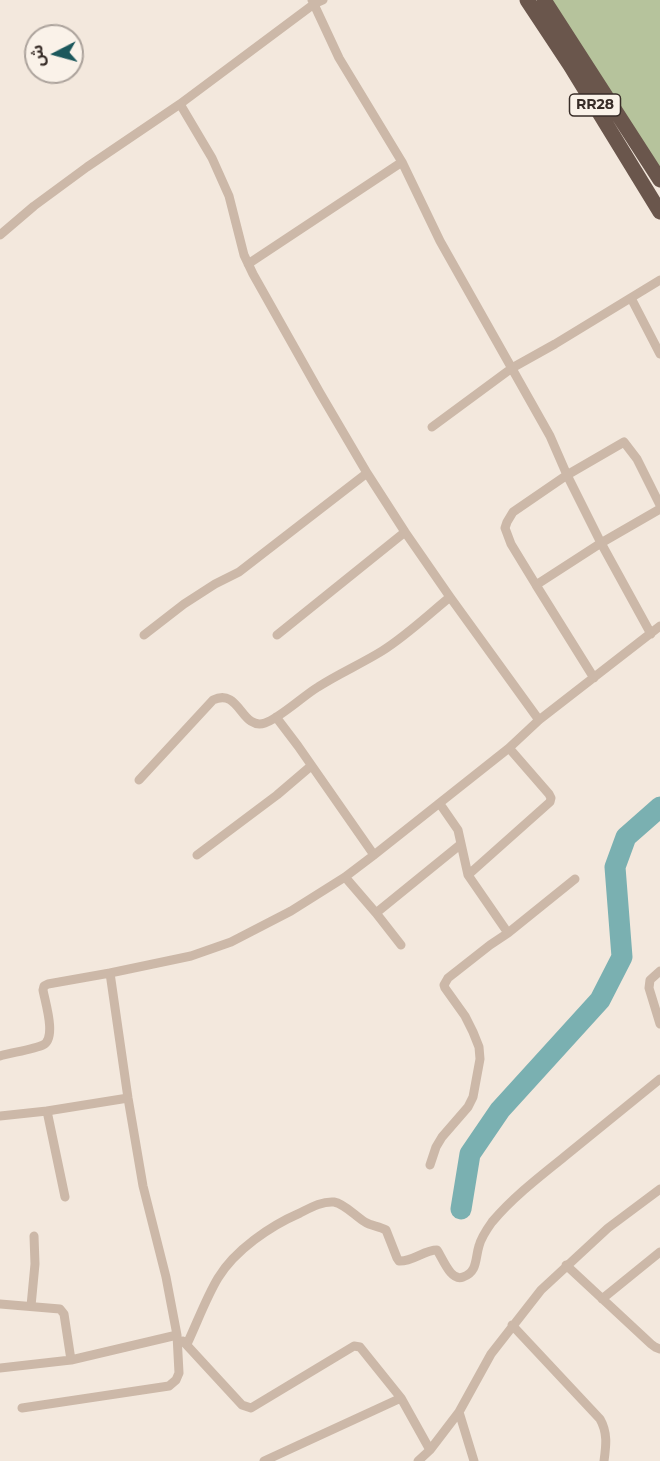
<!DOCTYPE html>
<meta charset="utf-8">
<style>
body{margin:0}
#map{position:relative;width:660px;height:1461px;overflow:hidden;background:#f3e8dd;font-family:Montserrat,"Noto Sans Arabic",sans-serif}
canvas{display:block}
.north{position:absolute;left:24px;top:24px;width:60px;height:60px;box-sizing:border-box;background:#faf2e9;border:2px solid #aca39c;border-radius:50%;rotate:264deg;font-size:16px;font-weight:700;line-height:24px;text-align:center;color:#382d28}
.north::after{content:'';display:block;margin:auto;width:21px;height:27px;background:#1c585c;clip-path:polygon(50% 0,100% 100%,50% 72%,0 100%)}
</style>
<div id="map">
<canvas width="660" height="1461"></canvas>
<div class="north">ش</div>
</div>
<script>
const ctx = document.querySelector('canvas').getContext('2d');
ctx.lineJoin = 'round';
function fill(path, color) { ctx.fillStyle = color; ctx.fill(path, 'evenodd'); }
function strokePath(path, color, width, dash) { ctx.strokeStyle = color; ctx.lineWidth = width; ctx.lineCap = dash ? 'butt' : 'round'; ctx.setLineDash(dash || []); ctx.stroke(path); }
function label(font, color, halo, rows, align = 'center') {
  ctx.font = font + ' Montserrat,sans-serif'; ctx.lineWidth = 6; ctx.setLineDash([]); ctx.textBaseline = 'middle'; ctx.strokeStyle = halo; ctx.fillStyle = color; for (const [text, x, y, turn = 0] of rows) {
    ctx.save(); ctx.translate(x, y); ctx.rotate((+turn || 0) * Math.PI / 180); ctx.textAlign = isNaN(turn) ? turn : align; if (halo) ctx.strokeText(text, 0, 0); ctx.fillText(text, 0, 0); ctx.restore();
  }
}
const green = new Path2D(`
 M548 0H660V174Z`);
const river = new Path2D(`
 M461 1209 470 1154 500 1110 600 1000 622 957 615 867 626 837 660 807`);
const minor = new Path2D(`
 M312 0 339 58 402 162 440 241 550 436 567 475 601 543 651 634
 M180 104 212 158 229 196 244 255 253 274 320 393 367 473
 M0 235 34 206 87 167 180 104 314 4 323 0
 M248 264 402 162
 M631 298 660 354
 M432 427 512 368 555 344 660 280
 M660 505 637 459 624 442 567 475 513 512 507 522 505 528 511 544 536 585 601 543 660 509
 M536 585 594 678
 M144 635 184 604 215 584 239 572 367 473 405 532
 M277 635 405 532 450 597 539 720
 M276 717 298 746 374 855
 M139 780 213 700C240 687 241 731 265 723 280 718 303 696 318 687 338 674 361 664 382 651 406 636 428 615 450 597
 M440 804 458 830 468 875 508 933
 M197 855 277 795 311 766
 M468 875 550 802 551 798 549 794 509 748
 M345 877 376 913 401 945
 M376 913 461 844
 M660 971 650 980 649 988 660 1024
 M0 1056C10 1053 35 1049 43 1045 57 1038 45 1002 43 990L44 986 48 984 110 973
 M47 1111 65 1197
 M0 1116 47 1111 128 1098
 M430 1165 436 1147 442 1137 468 1107 473 1097 480 1059 479 1047 473 1032 465 1016 445 988 444 985 448 978 490 945 508 933 575 879
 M566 1265 651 1344 655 1347 660 1349
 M602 1299 660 1252
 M0 1304 60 1309 64 1314 71 1360
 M31 1306 35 1264 34 1236
 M512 1325 600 1419C608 1433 606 1446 604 1461
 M183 1341 242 1405 251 1408 354 1346 360 1347 401 1398 430 1450
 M187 1344C197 1323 206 1298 218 1278 235 1250 270 1226 300 1213 310 1208 322 1201 334 1202 345 1204 355 1216 365 1222 371 1226 379 1226 386 1230L397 1258 399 1261C412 1262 424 1250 437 1250 443 1259 451 1282 463 1277 478 1272 475 1258 479 1246 481 1238 487 1229 492 1222 512 1198 539 1177 564 1157 596 1131 628 1105 660 1079
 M0 1368 71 1360 177 1335
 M22 1408 169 1386 176 1380 179 1373 177 1335 166 1277 143 1186 128 1098 110 973 191 956 231 942 291 911 345 877 374 855 509 748 539 720 660 626
 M459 1412 474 1461
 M264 1461 401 1398
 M418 1461 430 1450 459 1412 491 1354 541 1290 608 1228 660 1189`);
const trunk = new Path2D(`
 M527 0 570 65 660 212
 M544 0 660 180`);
const shields = [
 [595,105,51]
];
const shieldNames = [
 ["RR28",595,105]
];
fill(green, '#b6c39c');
strokePath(river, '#7ab0b1', 21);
strokePath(minor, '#ccb8a8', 9);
strokePath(trunk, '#6a564c', 15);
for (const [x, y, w] of shields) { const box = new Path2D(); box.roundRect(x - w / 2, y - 11, w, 22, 4.5); ctx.fillStyle = '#faf2e9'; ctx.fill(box); strokePath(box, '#382d28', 1.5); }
label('bold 14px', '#382d28', null, shieldNames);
</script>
